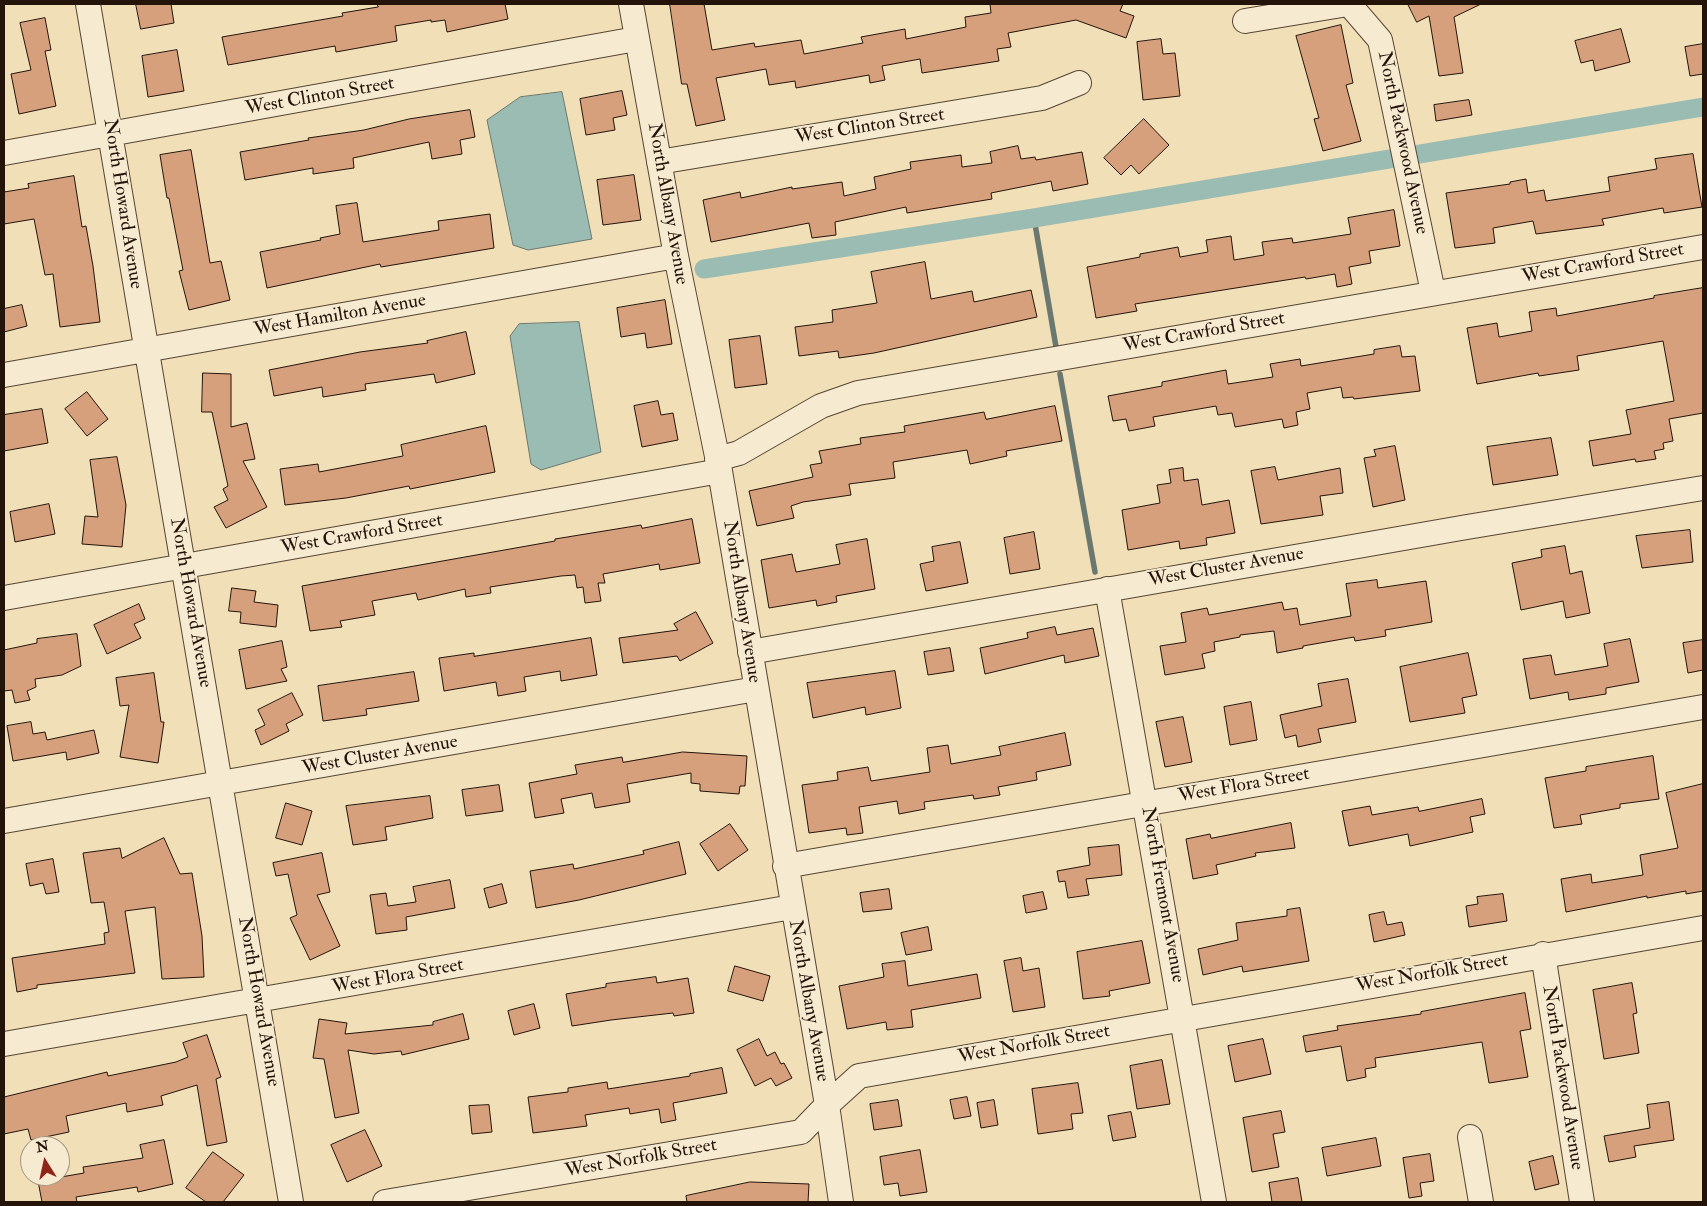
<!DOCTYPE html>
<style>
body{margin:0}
#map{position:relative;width:1707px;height:1206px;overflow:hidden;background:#f1dfb7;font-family:"IM FELL Double Pica",serif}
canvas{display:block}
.frame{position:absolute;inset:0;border:5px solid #231309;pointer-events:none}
.north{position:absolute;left:20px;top:1136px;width:50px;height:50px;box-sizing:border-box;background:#f6ead0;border:1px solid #a29480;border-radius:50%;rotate:350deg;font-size:14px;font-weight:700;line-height:20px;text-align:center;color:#231309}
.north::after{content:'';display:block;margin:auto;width:18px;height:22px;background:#8f2418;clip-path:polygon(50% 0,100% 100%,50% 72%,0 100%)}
</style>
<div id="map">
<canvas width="1707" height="1206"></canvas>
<div class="frame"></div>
<div class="north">N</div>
</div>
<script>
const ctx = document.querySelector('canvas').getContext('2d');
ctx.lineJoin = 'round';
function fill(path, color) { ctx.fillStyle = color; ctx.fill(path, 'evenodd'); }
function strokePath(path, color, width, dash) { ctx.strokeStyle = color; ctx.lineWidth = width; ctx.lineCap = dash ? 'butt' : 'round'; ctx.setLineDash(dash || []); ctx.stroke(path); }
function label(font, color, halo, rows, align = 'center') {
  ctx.font = font + ' "IM FELL Double Pica",serif'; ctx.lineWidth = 4; ctx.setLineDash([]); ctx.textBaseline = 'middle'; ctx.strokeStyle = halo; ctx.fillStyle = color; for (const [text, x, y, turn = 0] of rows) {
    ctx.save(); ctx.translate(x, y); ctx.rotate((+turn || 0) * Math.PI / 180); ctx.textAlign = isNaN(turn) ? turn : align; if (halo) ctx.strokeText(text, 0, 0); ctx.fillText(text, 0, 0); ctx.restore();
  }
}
const water = new Path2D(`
 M562 92 592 239 528 250 513 245 487 120 520 97Z
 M579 322 601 452 541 470 531 464 510 336 519 324Z`);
const stream = new Path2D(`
 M1034 218 1056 347
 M1060 374 1095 572`);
const canal = new Path2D(`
 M704 269 1034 218 1703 107`);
const building = new Path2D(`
 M136 4H171L174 23 141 29Z
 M377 4H505L508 19 447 32 445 20 431 22V20L395 26 397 41 336 52 335 46 228 65 222 37 343 16 342 13 378 7Z
 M670 4H704L712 50 754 43 755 47 801 40 804 54 863 43 861 37 905 29 906 39 966 27 965 17 991 13 990 4H1123L1120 11 1134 16 1126 38 1076 20 1008 33 1011 47 997 49 999 61 922 73 920 59 882 66 885 80 870 83 869 75 796 88 795 81 769 85 766 69 716 78 725 120 696 126 687 84H682Z
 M1408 4H1481L1454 17 1463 73 1439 76 1429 16 1417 22Z
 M45 18 51 50 45 51 56 106 19 114 11 74 31 70 20 23Z
 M1341 25 1353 83 1346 85 1361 141 1323 151 1314 119 1319 118 1296 36Z
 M1621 29 1630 62 1595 71 1593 60 1581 63 1575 41Z
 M1161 39 1163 54 1175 53 1180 96 1143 100 1137 42Z
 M1703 44V74L1690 76 1685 47Z
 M177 50 184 91 148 97 142 56Z
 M622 91 627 115 613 118 615 130 586 135 580 99Z
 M1469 100 1472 115 1436 121 1434 105Z
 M470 110 475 137 460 140 462 154 432 159 429 142 353 158 354 168 313 174V168L245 180 240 152 309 140 308 138 364 130 409 119Z
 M1144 119 1169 145 1139 174 1131 165 1121 175 1104 158Z
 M1018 146 1021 159 1035 157 1036 160 1082 152 1088 184 1053 191 1051 181 991 193 992 199 907 213 906 207 835 222 836 235 812 238 809 223 711 242 703 200 740 192 741 198 792 187V189L842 182 844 196 876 189 874 177 911 169 910 162 961 155 962 167 992 163 990 152Z
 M191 150 210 263 221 261 230 300 189 310 179 271 183 270 169 198H167L160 155Z
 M1693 154 1702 207 1664 213 1663 208 1602 219 1604 225 1536 234 1533 221 1493 228 1495 243 1455 248 1446 193 1510 184V182L1526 179 1528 193 1544 190 1546 201 1610 191 1608 177 1657 169 1655 159Z
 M634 175 641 220 603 225 597 180Z
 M74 176 82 227 86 226 93 266 100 322 60 327 53 274 45 275 34 219 4 224V192L29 188 28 184Z
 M357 203 363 242 439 230 438 221 490 214 494 248 381 267 380 264 267 288 260 252 321 240 320 238 340 234 336 206Z
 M1394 210 1400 246 1369 251 1371 263 1349 267 1352 284 1337 287 1335 274 1306 279 1305 277 1135 304 1137 311 1096 318 1087 267 1140 257V254L1178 247 1180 257 1208 252 1206 240 1231 236 1234 260 1264 255 1262 242 1292 238 1293 243 1351 234 1348 218Z
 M925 262 931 299 972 291 974 302 1031 290 1037 317 874 353 839 358 838 351 799 356 795 327 833 322 832 310 877 303 871 272Z
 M1703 288V413L1669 419 1673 441 1663 443 1664 449 1654 451 1656 459 1636 462 1635 459 1593 466 1589 441 1631 434 1626 410 1674 401 1663 341 1577 356 1579 370 1539 376 1538 373 1477 384 1467 328 1497 323 1499 337 1532 331 1529 312 1556 308 1557 316 1654 298V296Z
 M665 300 672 344 647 348 645 333 621 337 617 308Z
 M22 305 27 326 4 332V309Z
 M466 332 475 374 436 383 434 374 365 384 366 390 323 397 322 387 274 396 269 370 360 352 428 343 427 341Z
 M760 336 767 384 735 388 729 340Z
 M1400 346 1402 357 1415 356 1420 391 1354 399 1353 397 1343 398 1341 387 1307 393 1310 409 1296 412 1298 425 1284 428 1282 419 1235 427 1232 413 1218 415 1216 406 1153 417 1155 426 1129 431 1126 419 1113 421 1108 396 1162 386V382L1226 370 1228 384 1273 377 1270 364 1300 359 1301 366 1374 354V350Z
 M203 373 231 374V427L247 423 255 459 243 461 267 507 226 528 214 507 228 500 223 489 228 486 212 412H202Z
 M87 392 108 419 87 436 65 409Z
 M658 401 661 415 673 413 678 440 642 447 634 406Z
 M1055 406 1062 441 1006 451 1007 456 970 464 967 450 893 462 895 478 849 484 851 495 803 502 791 506 794 518 757 526 749 491 813 477 810 465 822 463 819 451 861 444 860 438 905 432 904 426 984 412 986 419Z
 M42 409 48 443 4 451V415Z
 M486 426 495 472 410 489 409 486 346 498 285 505 280 469 318 464 319 472 403 456 401 445Z
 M1551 438 1558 475 1493 485 1487 447Z
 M1395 446 1405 500 1373 507 1364 458 1376 456 1374 450Z
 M117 457 126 505 122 547 82 544 85 516 98 517 90 460Z
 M1275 467 1278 480 1340 468 1343 493 1320 496 1323 515 1261 524 1251 471Z
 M1183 468 1184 481 1198 479 1202 505 1229 500 1235 533 1206 538 1207 545 1180 549 1179 541 1128 550 1122 510 1160 503 1157 485 1171 483 1169 470Z
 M49 504 55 534 15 542 10 512Z
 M692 519 700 563 660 570 659 564 603 574 605 583H598L601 601 585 603 583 587 577 588 575 575 561 576 490 587 491 593 466 597 465 589 418 600 416 593 372 601 375 615 340 621 342 627 310 631 302 586 555 541V539L641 525 642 528Z
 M1690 530 1693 562 1642 568 1636 536Z
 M1034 532 1040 569 1010 574 1004 538Z
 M867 539 875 589 836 596 837 602 817 606 816 600 769 608 761 560 792 554 796 572 840 564 836 545Z
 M960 542 968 583 926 591 920 564 934 561 932 547Z
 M1565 546 1570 574 1582 571 1590 613 1566 618 1563 601 1521 610 1512 563 1542 557 1541 550Z
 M1377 580 1378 588 1426 581 1432 622 1385 630 1386 636 1355 641 1354 637 1303 646V648L1277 653 1274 631 1240 635V637L1214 642 1215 651 1202 654 1205 668 1165 675 1160 646 1186 642 1181 613 1207 608 1209 615 1282 602 1284 610 1297 608 1300 625 1351 616 1346 584Z
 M232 588 256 591 254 602 278 605 276 627 240 623 241 612 229 611Z
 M139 604 145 619 134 624 141 638 107 654 94 625Z
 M696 612 713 643 680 661 677 656 623 663 619 638 678 630 674 624Z
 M1055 627 1057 635 1093 628 1099 656 1065 663 1064 655 985 674 980 648 1028 638 1027 633Z
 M77 634 81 666 62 675 35 679 36 687 27 691 30 700 15 703 12 690 4 691V650L37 643V639Z
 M591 638 597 675 561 681 560 671 524 677 526 691 498 696 496 682 444 691 439 658 474 653V656Z
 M1630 639 1639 682 1606 688V694L1569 700 1568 692 1530 699 1523 659 1551 655 1555 675 1608 666 1604 644Z
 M1703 640V670L1688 673 1683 643Z
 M282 641 287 667 281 669 287 681 246 689 239 650Z
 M950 648 954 671 928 675 924 652Z
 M1468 653 1477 695 1462 698 1465 713 1410 722 1400 667Z
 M895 671 901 708 866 715 865 707 813 718 807 683Z
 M414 672 419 701 366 709 367 715 323 721 318 686Z
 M154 673 161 722H164L158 763 120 757 129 705 120 706 116 678Z
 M1348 679 1356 722 1318 729 1321 742 1298 747 1296 735 1285 738 1280 715 1322 706 1318 684Z
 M292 693 303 715 286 724 289 731 261 745 255 730 265 725 258 710Z
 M1251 702 1257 740 1230 745 1224 707Z
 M1183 717 1192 762 1165 767 1156 722Z
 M31 722 33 734 45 732 47 740 94 730 99 753 67 760 66 752 13 761 7 726Z
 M1065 733 1071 765 1036 772 1037 780 998 787 1000 795 974 799 973 795 924 802 925 809 899 814 897 801 859 807 863 833 847 835 846 828 809 833 802 785 838 780 837 772 868 767 871 781 930 772 927 748 948 745 951 764 1001 755 999 747Z
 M683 752 747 756 745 786H740L739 794 700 791V784L691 783V773L627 784 630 802 595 808 592 793 561 799 564 813 535 818 529 783 577 774 575 765 622 757 623 762Z
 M1653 756 1659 799 1620 804V808L1580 815 1582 824 1554 828 1545 778 1586 771V767Z
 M1703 784V891L1686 894V891L1647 898V896L1566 912 1561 879 1591 874 1592 883 1643 875 1640 855 1678 848 1666 793Z
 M499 785 503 811 466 816 462 790Z
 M430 796 433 818 385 827 387 840 353 845 346 806Z
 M1482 799 1485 814 1470 817 1473 832 1410 846 1408 834 1349 846 1342 811 1370 806 1372 815 1418 807 1419 811Z
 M286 803 312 811 302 845 276 838Z
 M1291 823 1295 848 1255 853 1256 856 1216 865 1218 874 1193 879 1186 839 1210 834 1211 838Z
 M730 824 748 850 718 871 700 844Z
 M164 838 180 874 192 873 202 936 204 977 162 979 155 907 125 911 135 973 37 985V988L17 992 12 958 105 944 104 933 109 932 104 902 91 903 83 853 120 848 122 858Z
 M679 842 686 874 579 900 536 908 530 871 573 864 574 869 644 854 643 851Z
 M1119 845 1122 875 1086 879 1089 895 1068 898 1065 881 1059 882 1057 871 1090 865 1088 848Z
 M322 853 330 892 317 895 340 946 310 960 290 918 297 915 288 874 276 876 273 863Z
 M53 859 59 892 46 894 43 883 30 886 26 864Z
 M450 880 455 908 406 917 407 930 376 934 370 895 386 893 388 906 416 902 413 887Z
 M502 884 507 903 489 908 484 889Z
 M889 889 892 909 863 912 860 893Z
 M1043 892 1047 909 1026 913 1023 896Z
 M1503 894 1507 921 1469 927 1466 906 1478 904 1477 897Z
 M1300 908 1309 961 1243 972 1242 966 1203 975 1198 949 1238 940 1236 923 1287 916V910Z
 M1384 912 1387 925 1402 922 1405 935 1374 942 1369 915Z
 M928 927 932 950 906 955 901 933Z
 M1142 941 1150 983 1109 991 1110 996 1083 999 1077 952Z
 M1021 958 1023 971 1039 968 1045 1007 1013 1012 1004 961Z
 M905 961 908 986 977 974 981 998 911 1010 913 1027 887 1030 886 1022 847 1029 839 986 884 977 882 964Z
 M735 966 770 976 763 1001 728 991Z
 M656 977 657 983 688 978 694 1013 674 1016 673 1013 611 1020 572 1026 566 994 606 987V984Z
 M1632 983 1637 1013 1633 1014 1639 1053 1604 1059 1593 990Z
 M1525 993 1531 1029 1520 1031 1528 1077 1489 1083 1482 1042 1375 1058 1376 1067 1365 1069 1366 1077 1347 1081 1341 1046 1306 1052 1303 1036 1338 1030 1337 1026 1421 1014V1012Z
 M534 1004 540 1028 514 1035 508 1011Z
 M463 1014 469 1039 402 1055 401 1051 374 1054 348 1050 359 1113 335 1118 324 1059 313 1058 319 1019 347 1023 345 1034 433 1025V1022Z
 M207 1035 221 1077 216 1079 227 1142 207 1146 197 1085 161 1096 163 1105 127 1112 126 1103 66 1116 69 1132 31 1140 28 1129 4 1134V1097L107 1072 108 1076 176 1062 188 1057 183 1043Z
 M759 1039 767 1056 775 1052 781 1064 784 1063 792 1078 776 1086 771 1078 755 1086 737 1050Z
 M1263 1039 1271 1074 1235 1082 1228 1046Z
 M1162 1060 1170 1104 1137 1109 1130 1066Z
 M722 1068 727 1093 673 1103 676 1120 661 1123 659 1109 630 1114 629 1108 585 1115 587 1126 533 1133 528 1097 568 1092V1088L607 1082 608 1089 690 1076V1074Z
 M1078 1083 1083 1113 1071 1114 1073 1129 1038 1134 1032 1089Z
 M967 1097 971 1116 954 1119 950 1100Z
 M898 1100 902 1126 874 1130 870 1104Z
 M994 1100 998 1125 981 1128 977 1103Z
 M1669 1102 1674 1140 1634 1146 1636 1157 1609 1162 1604 1136 1650 1128 1647 1105Z
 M489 1105 492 1132 472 1134 469 1106Z
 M1281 1111 1285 1132 1273 1134 1279 1167 1252 1172 1243 1118Z
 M1131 1112 1136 1137 1113 1141 1108 1116Z
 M365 1130 382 1166 347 1182 331 1145Z
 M1376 1138 1381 1166 1327 1176 1322 1148Z
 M164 1140 173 1184 138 1192 137 1187 76 1197 77 1202H42L38 1181 84 1173 83 1167 143 1158 140 1145Z
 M920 1150 927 1192 900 1196 898 1183 884 1185 880 1157Z
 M213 1152 244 1175 223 1202H206L186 1188Z
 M1430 1154 1434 1181 1420 1183 1422 1196 1409 1198 1403 1158Z
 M1553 1156 1559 1184 1535 1190 1529 1162Z
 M1298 1178 1302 1202H1272L1269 1183Z
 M750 1182 809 1184 808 1202H687L686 1196Z`);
const minor = new Path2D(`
 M88 4 291 1202
 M631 4 676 256 720 471 827 1105 841 1202
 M1349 4 1380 40 1433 292
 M1245 21 1348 4
 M4 153 636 39
 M659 162 1042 98 1079 83
 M4 375 676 256
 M717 459 739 453 821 406 858 393 1703 247
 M1107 589 1214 1202
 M4 598 720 471
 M750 652 1467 527 1703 488
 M4 821 756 689
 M785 866 1703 707
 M1543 954 1582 1202
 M4 1044 792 907
 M1470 1137 1481 1202
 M385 1202 801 1132 827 1105 859 1076 1703 928`);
const streetNames = [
 ["West Clinton Street",320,97,-10],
 ["West Clinton Street",870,127,-9],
 ["North Packwood Avenue",1402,143,78],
 ["North Howard Avenue",122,204,81],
 ["North Albany Avenue",667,204,80],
 ["West Crawford Street",1603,264,-10],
 ["West Hamilton Avenue",340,316,-10],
 ["West Crawford Street",1204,333,-10],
 ["West Crawford Street",362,535,-10],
 ["West Cluster Avenue",1226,568,-10],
 ["North Albany Avenue",741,602,81],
 ["North Howard Avenue",190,603,80],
 ["West Cluster Avenue",380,756,-10],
 ["West Flora Street",1244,786,-10],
 ["North Fremont Avenue",1162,895,80],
 ["West Norfolk Street",1432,974,-10],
 ["West Flora Street",398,977,-10],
 ["North Albany Avenue",808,1001,80],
 ["North Howard Avenue",258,1002,80],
 ["West Norfolk Street",1034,1045,-10],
 ["North Packwood Avenue",1562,1078,81],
 ["West Norfolk Street",641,1159,-10]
];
fill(water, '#9bbcb3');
strokePath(water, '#6b786f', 1);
strokePath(stream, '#6b786f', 5.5);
strokePath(canal, '#9bbcb3', 19);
fill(building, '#d7a07d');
strokePath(building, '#231309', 1);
strokePath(minor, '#564634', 26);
strokePath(minor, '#f6ead0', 24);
label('19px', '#231309', '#f6ead0', streetNames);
</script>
